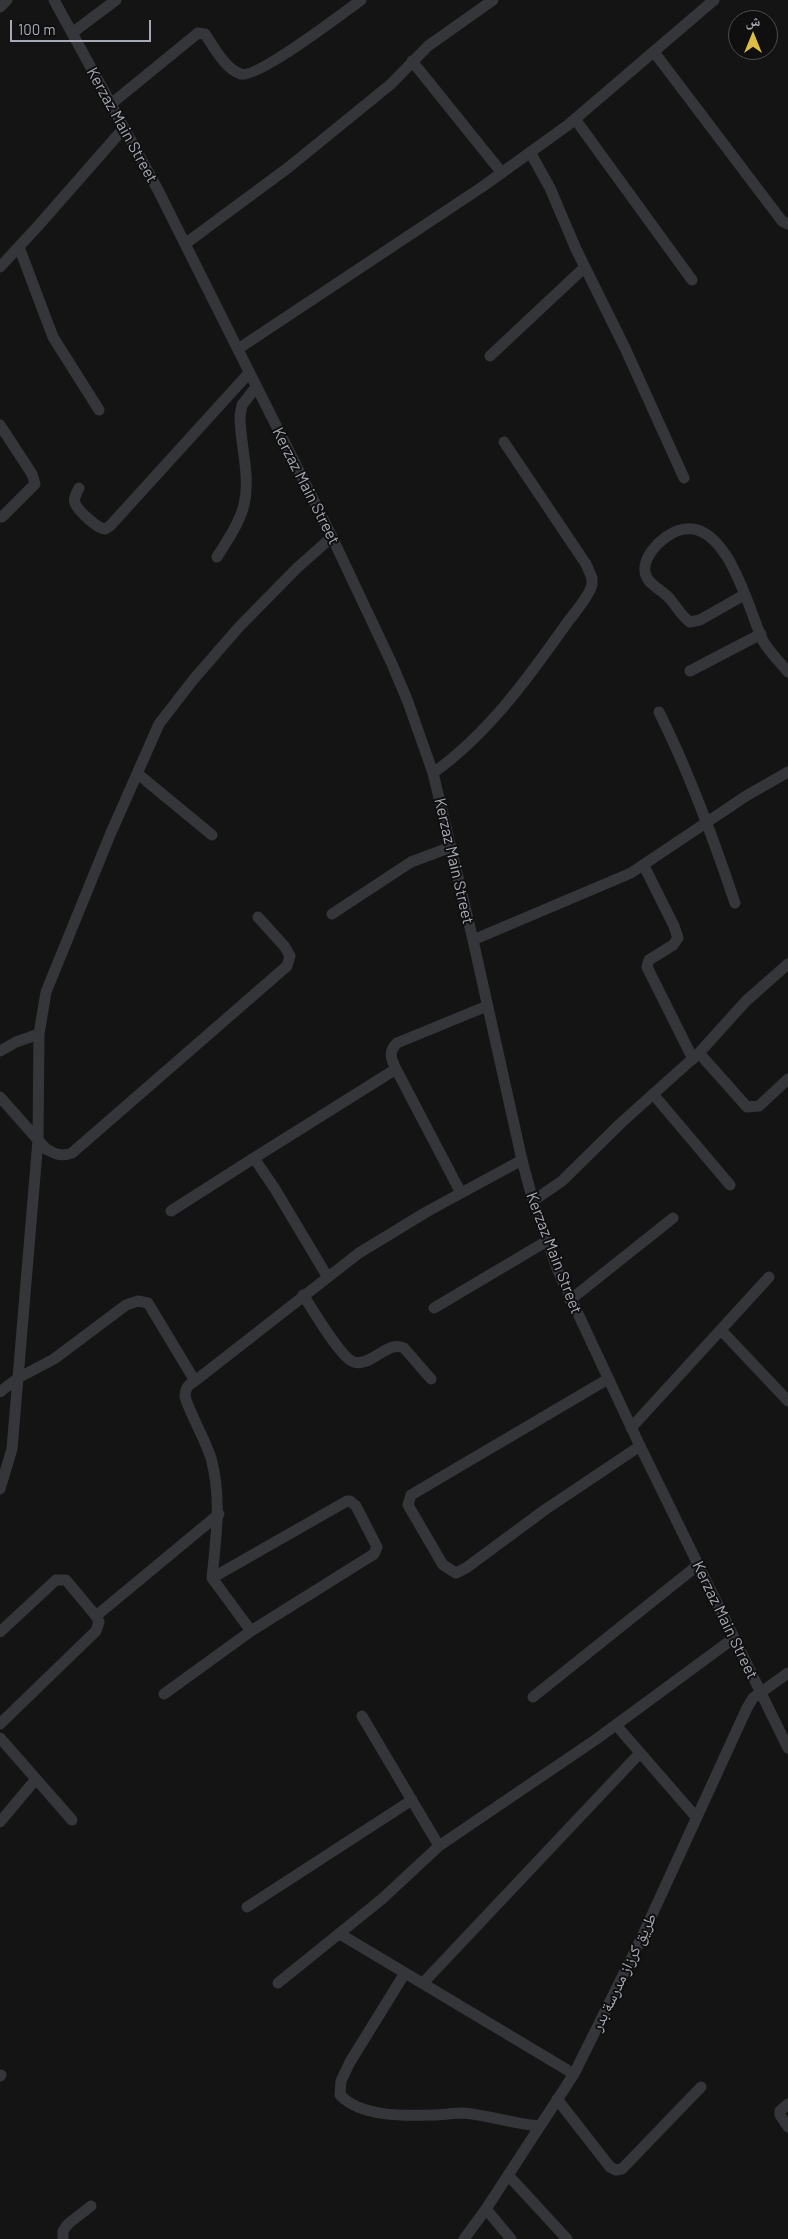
<!DOCTYPE html>
<meta charset="utf-8">
<style>
body{margin:0}
#map{position:relative;width:788px;height:2239px;overflow:hidden;background:#141415;font-family:Barlow,"Noto Naskh Arabic",sans-serif}
canvas{display:block}
.north{position:absolute;left:728px;top:10px;width:50px;height:50px;box-sizing:border-box;background:#0f0f10;border:1px solid #4c4d52;border-radius:50%;rotate:0deg;font-size:14px;font-weight:700;line-height:20px;text-align:center;color:#a7aab4}
.north::after{content:'';display:block;margin:auto;width:18px;height:22px;background:#ddbd44;clip-path:polygon(50% 0,100% 100%,50% 72%,0 100%)}
.scale{position:absolute;left:10px;top:20px;width:141px;height:22px;box-sizing:border-box;border:2px solid #a7aab4;border-top:0;padding-left:6px;font-size:15px;line-height:18px;white-space:nowrap;color:#a7aab4;-webkit-text-stroke:4px #0f0f10;paint-order:stroke}
</style>
<div id="map">
<canvas width="788" height="2239"></canvas>
<div class="north">ش</div>
<div class="scale">100 m</div>
</div>
<script>
const ctx = document.querySelector('canvas').getContext('2d');
ctx.lineJoin = 'round';
function strokePath(path, color, width, dash) { ctx.strokeStyle = color; ctx.lineWidth = width; ctx.lineCap = dash ? 'butt' : 'round'; ctx.setLineDash(dash || []); ctx.stroke(path); }
function label(font, color, halo, rows, align = 'center') {
  ctx.font = font + ' Barlow,"Noto Naskh Arabic",sans-serif'; ctx.lineWidth = 4; ctx.setLineDash([]); ctx.textBaseline = 'middle'; ctx.strokeStyle = halo; ctx.fillStyle = color; for (const [text, x, y, turn = 0] of rows) {
    ctx.save(); ctx.translate(x, y); ctx.rotate((+turn || 0) * Math.PI / 180); ctx.textAlign = isNaN(turn) ? turn : align; if (halo) ctx.strokeText(text, 0, 0); ctx.fillText(text, 0, 0); ctx.restore();
  }
}
const minor = new Path2D(`
 M54 0 158 190 332 537 392 664 408 702 433 773 473 940 522 1160 533 1201 558 1271 640 1446 788 1748
 M0 7 7 0
 M72 33 116 0
 M654 52 782 221 788 224
 M412 61 502 173
 M111 104 198 33 205 34C214 47 225 69 241 74 257 79 343 13 361 0
 M575 119 692 280
 M530 152 550 188 576 249 625 348 684 478
 M185 244 289 167 391 84 428 46 493 0
 M19 247 53 337 99 410
 M0 267 38 226 124 128
 M238 349 482 187 568 125 714 0
 M490 356 585 267
 M0 425 32 474 35 484 2 517
 M79 488C77 493 73 498 75 503 78 511 98 529 105 529L110 526 249 373
 M217 557C227 541 239 524 244 505 251 476 240 445 240 416L242 405 256 387
 M744 595 700 620 690 622C682 617 677 607 670 599 665 593 656 588 650 582 633 563 662 535 680 530 726 517 748 607 762 639 768 651 780 662 788 672
 M690 671 761 634
 M659 712C690 774 713 837 735 903
 M433 773C488 734 528 678 567 623 575 612 588 598 592 585V578L586 564 504 442
 M138 774 212 835
 M644 866 674 926 678 938 673 945 649 960 647 967 693 1059
 M332 914 411 862 451 847
 M473 940 631 873 746 796 788 772
 M0 1051 16 1042 39 1034
 M699 1053 747 1107 759 1106 788 1079
 M653 1094 730 1185
 M0 1097 46 1149C55 1154 62 1157 72 1153L287 966 290 956 285 947 258 917
 M254 1158 396 1069
 M461 1193 396 1069C391 1059 388 1052 397 1043L487 1006
 M533 1201 562 1181 622 1122 699 1053 746 1001 788 964
 M171 1211 254 1158 275 1189 327 1276
 M303 1295C312 1308 341 1359 354 1362 363 1365 372 1358 379 1354 388 1349 394 1344 404 1348L431 1379
 M570 1300 673 1218
 M434 1308 547 1241
 M721 1330 788 1401
 M608 1379 411 1495 408 1505 443 1565 456 1573 466 1568 546 1509 640 1446
 M195 1381 359 1253 428 1211 522 1160
 M0 1392 18 1378 54 1359 126 1305 138 1301 148 1303 195 1381C188 1385 185 1388 185 1397 192 1418 204 1437 211 1458 222 1499 216 1537 212 1578L251 1631
 M631 1428 769 1277
 M0 1489 12 1449 38 1140 39 1034 46 992 110 835 159 724 193 680 239 627 297 568 332 537
 M96 1616 219 1514
 M0 1632 56 1580H66L96 1616 99 1622 96 1631 0 1724
 M164 1694 251 1631 374 1554 377 1547 356 1506 350 1501H347L212 1578
 M533 1697 698 1565
 M362 1716 439 1846
 M616 1725 696 1817
 M0 1738 72 1820
 M0 1822 36 1779
 M247 1907 412 1800
 M340 1934 574 2074
 M405 1973 350 2062 341 2081 340 2095C361 2117 404 2116 432 2115 443 2115 453 2113 463 2113 489 2115 513 2124 540 2126
 M278 1983 382 1899 439 1846 598 1738 734 1638
 M423 1983 640 1753
 M0 2076 1 2075
 M557 2099 610 2167 616 2170 622 2169 701 2087
 M788 2104 780 2111V2115L788 2127
 M508 2175 567 2239
 M486 2209 511 2239
 M63 2239V2231L68 2224 91 2206
 M464 2239 486 2209 574 2074 640 1941 747 1708 753 1698 788 1673`);
const streetNames = [
 ["Kerzaz Main Street",122,125,61],
 ["Kerzaz Main Street",306,486,63],
 ["Kerzaz Main Street",454,861,77],
 ["Kerzaz Main Street",554,1253,69],
 ["Kerzaz Main Street",725,1620,64],
 ["طريق كرزاز مدرسة بدر",624,1972,-64]
];
strokePath(minor, '#35363a', 11);
label('16px', '#a7aab4', '#0f0f10', streetNames);
</script>
